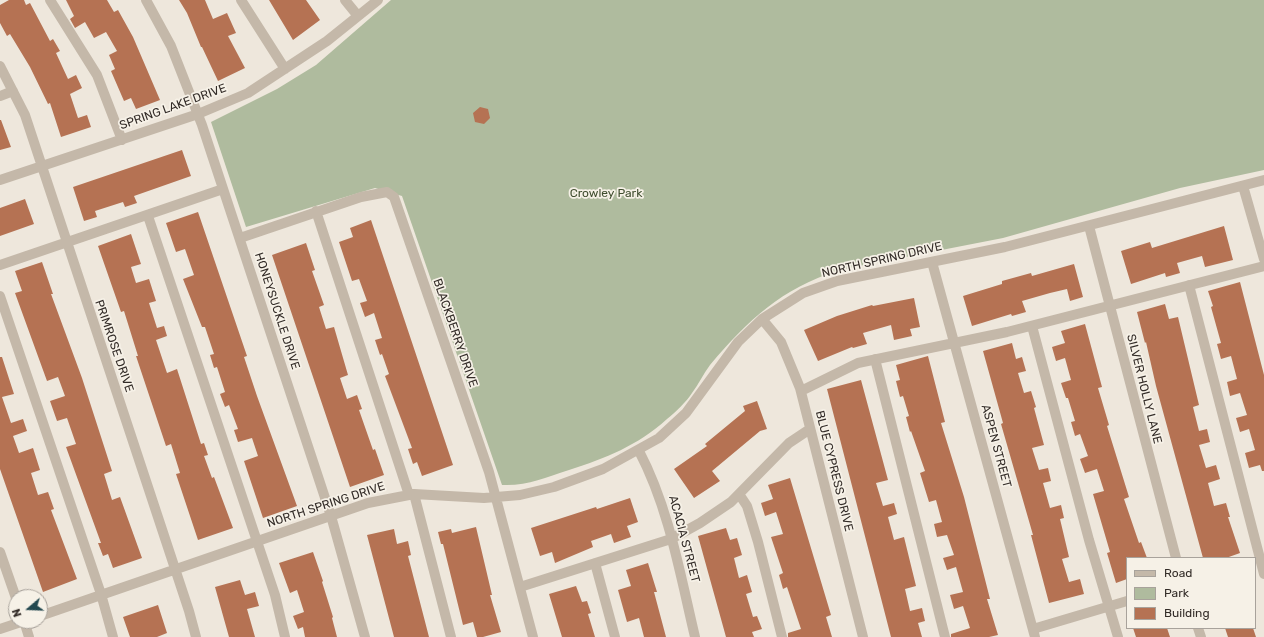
<!DOCTYPE html>
<style>
body{margin:0}
#map{position:relative;width:1264px;height:637px;overflow:hidden;background:#eee7dc;font-family:Rubik,sans-serif}
canvas{display:block}
.legend{position:absolute;left:1126px;top:557px;width:130px;height:72px;box-sizing:border-box;background:#f6f1e7;border:1px solid #a8a29b;margin:0;padding:5px 7px;list-style:none;font-size:12px;color:#332c28}
.legend li{display:flex;align-items:center;gap:8px;height:20px}
.legend b{width:20px;border:1px solid #a8a29b}
.north{position:absolute;left:8px;top:589px;width:40px;height:40px;box-sizing:border-box;background:#f6f1e7;border:1px solid #a8a29b;border-radius:50%;rotate:251deg;font-size:11px;font-weight:700;line-height:16px;text-align:center;color:#332c28}
.north::after{content:'';display:block;margin:auto;width:14px;height:18px;background:#23484f;clip-path:polygon(50% 0,100% 100%,50% 72%,0 100%)}
</style>
<div id="map">
<canvas width="1264" height="637"></canvas>
<ul class="legend">
<li><b style="height:5px;background:#c4b8a9"></b>Road</li>
<li><b style="height:11px;background:#afbb9e"></b>Park</li>
<li><b style="height:11px;background:#b57253"></b>Building</li>
</ul>
<div class="north">N</div>
</div>
<script>
const ctx = document.querySelector('canvas').getContext('2d');
ctx.lineJoin = 'round';
function fill(path, color) { ctx.fillStyle = color; ctx.fill(path, 'evenodd'); }
function strokePath(path, color, width, dash) { ctx.strokeStyle = color; ctx.lineWidth = width; ctx.lineCap = dash ? 'butt' : 'round'; ctx.setLineDash(dash || []); ctx.stroke(path); }
function label(font, color, halo, rows, align = 'center') {
  ctx.font = font + ' Rubik,sans-serif'; ctx.lineWidth = 3.5; ctx.setLineDash([]); ctx.textBaseline = 'middle'; ctx.strokeStyle = halo; ctx.fillStyle = color; for (const [text, x, y, turn = 0] of rows) {
    ctx.save(); ctx.translate(x, y); ctx.rotate((+turn || 0) * Math.PI / 180); ctx.textAlign = isNaN(turn) ? turn : align; if (halo) ctx.strokeText(text, 0, 0); ctx.fillText(text, 0, 0); ctx.restore();
  }
}
const green = new Path2D(`
 M391 0H1264V170L1180 188 1003 238 839 270C781 289 749 319 710 365 703 374 699 384 692 393 686 402 676 412 667 419 637 446 606 458 569 470 544 478 528 486 502 485L402 196 375 188 246 227 211 122 277 89 316 65Z`);
const building = new Path2D(`
 M9 0H24L26 5 30 3 50 41 53 39 60 51 56 53 68 79 76 75 82 88 70 94 78 118 87 115 91 127 61 137 50 103 48 104 30 67 10 34 7 36 0 23V5Z
 M66 0H107L114 12 118 10 133 37 160 100 136 109 131 98 124 101 111 71 115 69 109 55 117 51 106 32 94 38 85 22 75 28 70 19 74 16Z
 M179 0H205L213 19 227 13 236 33 228 36 245 68 218 81 202 47H201L187 13Z
 M269 0H306L320 20 293 40Z
 M480 107 488 109 490 118 484 124 475 122 473 113Z
 M0 120H1L11 147 0 150Z
 M182 150 191 176 134 196 137 203 125 207 123 202 95 211 97 217 84 221 73 187Z
 M25 199 34 224 0 236V208Z
 M198 212 247 356 244 357 257 396 297 506 263 518 244 461 258 456 252 438 238 442 234 430 238 429 229 405 225 407 220 394 225 392 217 367 214 368 210 355 214 354 205 327H202L183 279 194 275 185 249 176 252 166 223Z
 M371 220 453 465 422 476 417 462 413 464 408 449 412 448 385 376 389 374 382 354 380 355 375 340 382 338 374 313 365 317 360 303 367 301 359 279 352 281 339 242 353 237 350 228Z
 M1224 226 1233 260 1205 267 1202 256 1177 263 1180 273 1166 277 1165 273 1131 284 1121 251 1150 242 1152 248Z
 M131 234 141 264 131 267 136 283 149 279 156 301 149 303 157 328 164 326 167 336 156 340 167 373 177 369 201 444 204 443 208 455 204 456 212 478 214 477 233 528 198 540 176 474 180 473 171 444 166 446 136 356H138L124 311 121 312 98 246Z
 M306 243 315 270 312 271 324 305 319 307 326 329 334 327 348 375 340 378 347 399 357 395 362 409 359 410 373 450 375 449 384 475 350 487 272 255Z
 M42 262 53 294H51L82 378 112 471 104 474 112 500 120 497 142 558 113 568 108 554 103 556 98 543H101L66 447 76 444 67 418 57 421 50 401 65 396 58 377 47 381 15 293 22 291 15 271Z
 M1074 264 1083 297 1070 301 1067 289 1050 293 1022 301 1026 312 1012 316 1011 314 972 326 963 296 1002 284V281L1031 273 1032 276Z
 M1240 282 1264 375V471H1262L1260 465 1249 468 1245 453 1255 450 1249 429 1240 432 1236 418 1247 415 1240 393 1230 396 1227 382 1237 379 1231 356 1221 359 1217 344 1221 343 1211 307 1213 306 1208 291Z
 M914 298 920 327 910 329 912 336 894 340 891 325 863 333 867 344 853 348 852 347 818 361 804 330 837 316 872 305 873 306Z
 M1165 304 1169 319 1178 317 1199 405 1193 407 1199 431 1207 429 1210 442 1199 445 1206 468 1216 465 1220 479 1208 483 1214 506 1226 503 1230 517H1228L1240 553 1226 558H1203L1156 386 1146 342 1145 343 1137 312Z
 M1085 324 1102 387 1098 388 1109 425 1107 426 1129 497 1124 499 1139 543 1141 542 1147 558H1127V579L1116 583 1107 553 1110 552 1093 494 1104 491 1097 469 1085 473 1080 459 1088 456 1080 434 1075 436 1071 422 1075 421 1068 398H1066L1061 383 1071 380 1065 358 1056 361 1052 347 1065 343 1061 331Z
 M1012 343 1016 359 1022 357 1026 371 1018 373 1024 393 1031 391 1036 407 1034 408 1044 445 1032 448 1039 470 1048 468 1051 481 1043 483 1050 508 1061 505 1064 518 1060 519 1069 557 1062 559 1069 582 1080 579 1084 594 1049 603 1031 535H1033L1001 424 1003 423 983 351Z
 M928 356 945 422 941 423 964 497 990 599H987L998 635 989 637H951V634L970 628 963 606 954 609 950 595 963 592 956 567 947 570 943 558 954 555 947 535 937 537 934 524 942 522 936 500 929 502 920 473 925 471 911 431 910 432 906 417 909 416 903 396 900 397 896 381 900 380 896 365Z
 M0 357H2L14 394 2 397 11 423 23 419 27 431 13 436 19 453 33 448 40 470 31 473 38 495 48 492 54 509 51 510 77 579 43 592 0 469Z
 M861 380 888 480 876 483 883 506 894 503 897 514 888 517 894 540 904 537 916 586 905 589 910 611 922 608 925 621 918 623 922 637H891L827 389Z
 M757 401 767 429 760 431 712 471 720 481 694 498 674 469 707 446 705 444 745 411 743 406Z
 M790 478 831 615 826 617 832 637H788V633L801 629 787 587 783 589 779 575 783 573 771 537 783 534 776 512 765 516 761 503 773 499 768 485Z
 M630 498 638 522 627 526 631 537 614 543 611 534 591 541 593 547 555 563 552 552 540 556 531 528 596 507 597 509Z
 M476 527 492 595H490L501 632 483 637H477L473 622 463 625 443 544H441L438 532 451 529 452 533Z
 M726 528 730 540 737 538 742 555 734 558 739 578 747 575 752 592 746 594 753 617 757 616 762 629 752 632 754 637H726L698 536Z
 M394 529 397 544 408 541 411 555 408 556 429 637H394L367 535Z
 M313 552 323 581 322 582 333 617 332 618 337 637H305L303 627 298 629 293 616 304 612 297 590 290 593 279 563Z
 M648 563 657 592H654L666 637H644L639 618 627 622 618 590 631 586 626 570Z
 M240 580 245 595 255 592 259 606 247 609 255 637H229L215 587Z
 M576 586 582 602 587 601 591 613 588 614 595 637H562L549 594Z
 M158 605 167 633 157 637H130L123 617Z
 M1133 628H1167L1170 637H1136Z
 M1225 628H1253L1256 637H1228Z`);
const minor = new Path2D(`
 M50 0 97 75 122 140
 M146 0 171 46 202 125 331 516 365 637
 M241 0 285 69
 M345 0 358 16
 M0 66 25 115 189 611 196 637
 M0 96 13 91
 M0 180 198 114 248 93 327 41 378 0
 M1243 186 1264 259
 M316 211 409 495
 M148 216 275 595 285 637
 M1089 226 1176 558
 M240 238 361 197 387 192 394 197 489 472 533 637
 M932 262 1035 637
 M0 265 223 189
 M1189 285 1264 574
 M0 296 101 594 113 637
 M762 319 781 342 800 388 863 637
 M1032 326 1089 540 1118 637
 M875 359 945 637
 M801 391 858 363 1007 332 1264 266
 M639 451C669 508 680 574 695 637
 M414 494 451 637
 M739 494 747 506 758 542 782 637
 M0 552 16 598
 M595 563 615 637
 M520 587 671 539 700 523 731 502 789 443 810 429
 M40 616 368 503 414 494 484 498 520 495 554 487 603 469 659 438 686 413 738 342 762 319 803 293 837 281 1005 247 1264 180
 M24 621 29 637
 M1198 628 1201 637
 M0 629 24 621
 M1033 629 1127 601`);
const streetNames = [
 ["SPRING LAKE DRIVE",173,107,-20],
 ["NORTH SPRING DRIVE",882,260,-13],
 ["HONEYSUCKLE DRIVE",277,311,72],
 ["BLACKBERRY DRIVE",455,333,71],
 ["PRIMROSE DRIVE",114,346,71],
 ["SILVER HOLLY LANE",1144,389,76],
 ["ASPEN STREET",996,446,75],
 ["BLUE CYPRESS DRIVE",834,471,76],
 ["NORTH SPRING DRIVE",326,505,-18],
 ["ACACIA STREET",684,539,75]
];
const parkNames = [
 ["Crowley Park",606,194]
];
fill(green, '#afbb9e');
fill(building, '#b57253');
strokePath(minor, '#c4b8a9', 10);
label('12px', '#332c28', '#f6f1e7', streetNames);
label('12px', '#404e2f', '#f6f1e7', parkNames);
</script>
